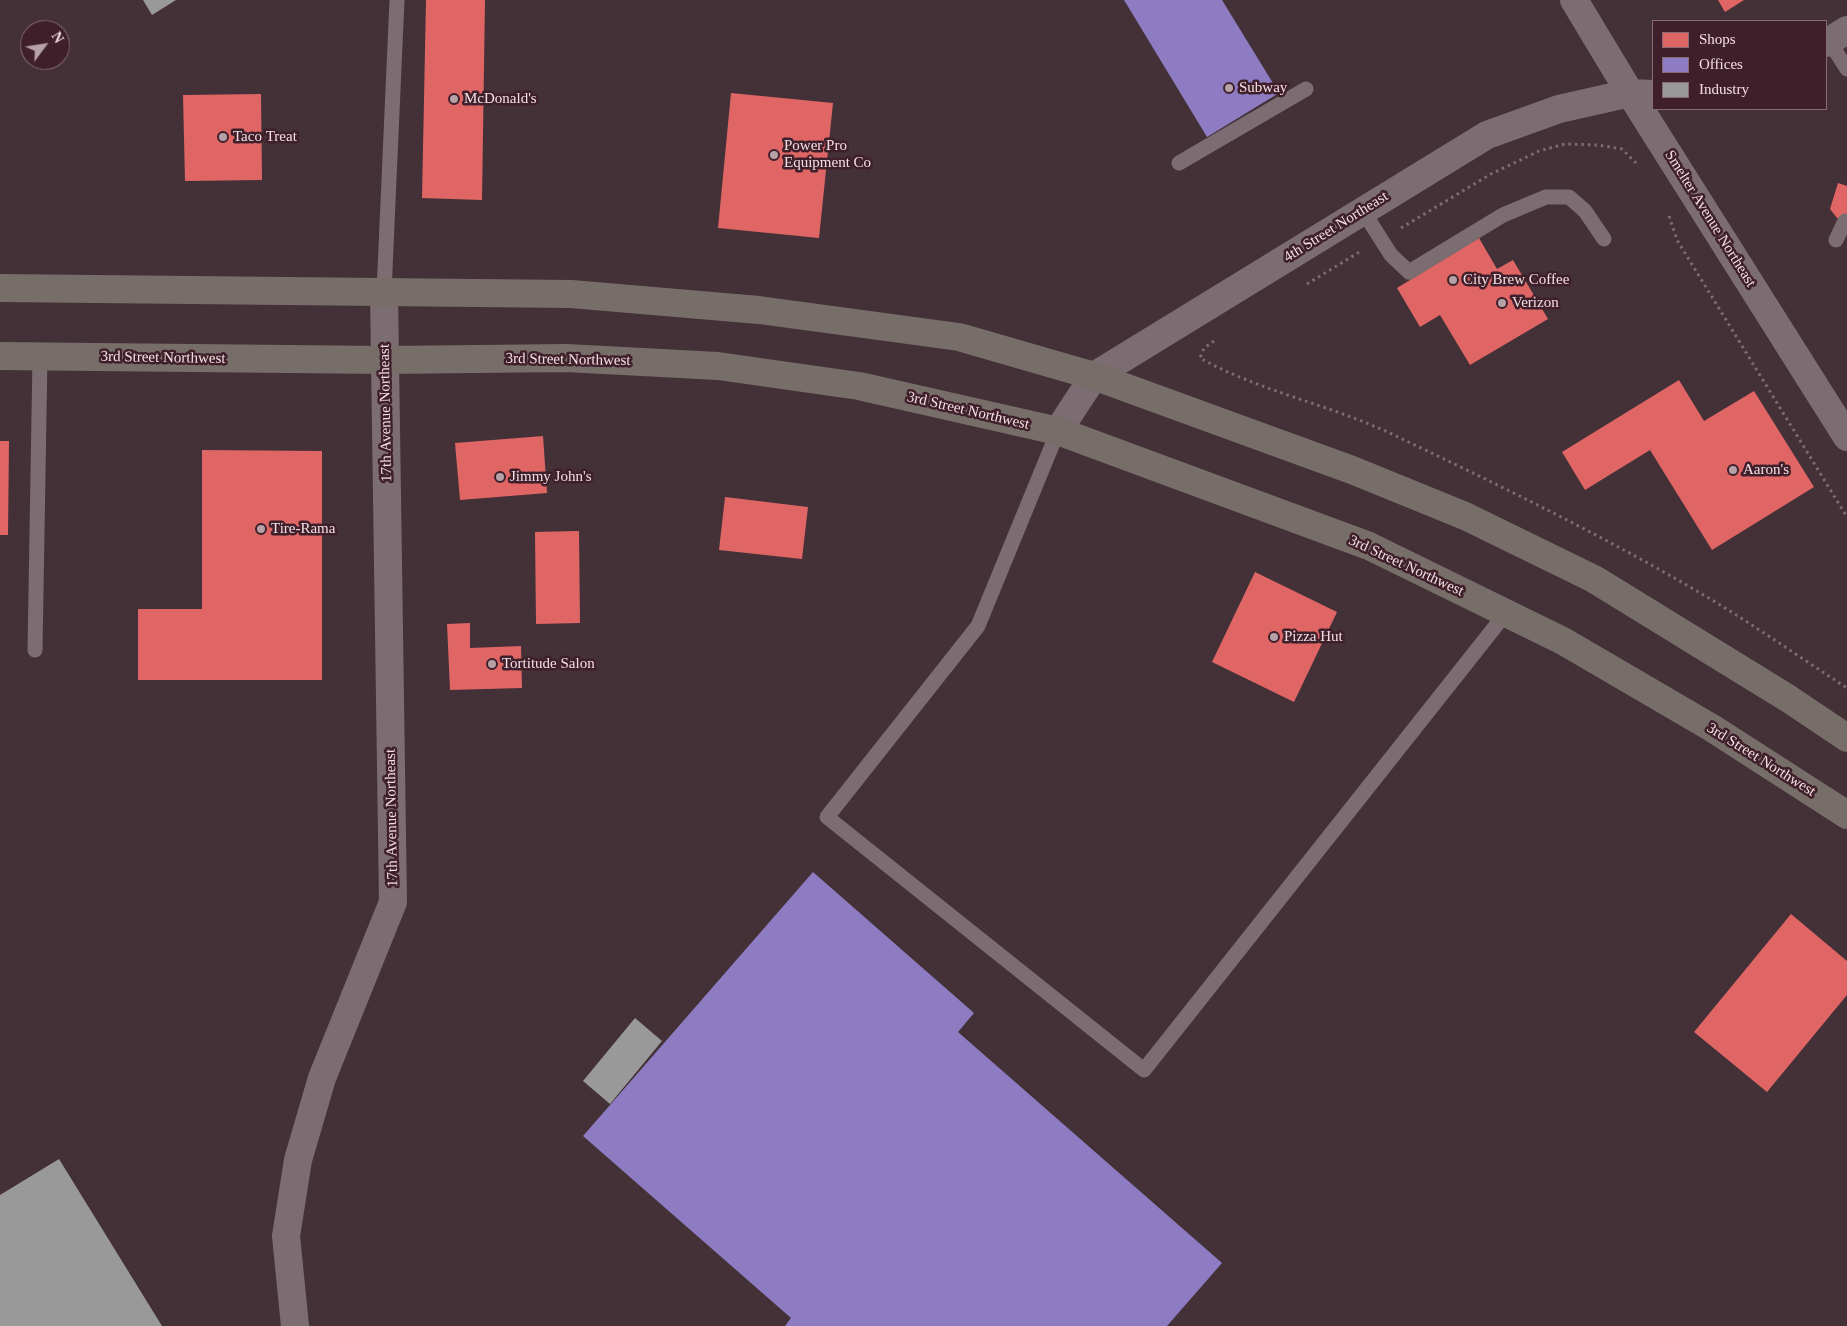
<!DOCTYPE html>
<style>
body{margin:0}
#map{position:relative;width:1847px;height:1326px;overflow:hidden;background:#433137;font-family:"Times New Roman",serif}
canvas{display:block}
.legend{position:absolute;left:1652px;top:20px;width:175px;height:90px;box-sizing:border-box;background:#3f202a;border:1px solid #876c74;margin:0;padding:6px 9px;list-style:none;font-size:15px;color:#f4dee4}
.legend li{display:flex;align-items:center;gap:10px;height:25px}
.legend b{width:25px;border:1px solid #876c74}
.north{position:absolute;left:20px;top:20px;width:50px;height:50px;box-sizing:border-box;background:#3f202a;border:1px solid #876c74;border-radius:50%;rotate:59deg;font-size:14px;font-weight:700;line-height:20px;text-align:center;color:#f4dee4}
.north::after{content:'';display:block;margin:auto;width:18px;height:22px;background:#b6a1a7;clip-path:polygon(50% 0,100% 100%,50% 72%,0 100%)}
</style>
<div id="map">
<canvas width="1847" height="1326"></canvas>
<ul class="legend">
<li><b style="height:14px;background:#e06666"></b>Shops</li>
<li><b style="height:14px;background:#8e7cc3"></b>Offices</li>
<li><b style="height:14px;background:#999"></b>Industry</li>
</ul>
<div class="north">N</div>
</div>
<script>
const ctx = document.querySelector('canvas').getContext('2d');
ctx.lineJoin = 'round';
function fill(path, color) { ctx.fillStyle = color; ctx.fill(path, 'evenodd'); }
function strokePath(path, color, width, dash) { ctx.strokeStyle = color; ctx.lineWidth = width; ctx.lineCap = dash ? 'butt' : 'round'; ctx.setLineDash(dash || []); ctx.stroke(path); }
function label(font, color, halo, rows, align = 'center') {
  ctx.font = font + ' "Times New Roman",serif'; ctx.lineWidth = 5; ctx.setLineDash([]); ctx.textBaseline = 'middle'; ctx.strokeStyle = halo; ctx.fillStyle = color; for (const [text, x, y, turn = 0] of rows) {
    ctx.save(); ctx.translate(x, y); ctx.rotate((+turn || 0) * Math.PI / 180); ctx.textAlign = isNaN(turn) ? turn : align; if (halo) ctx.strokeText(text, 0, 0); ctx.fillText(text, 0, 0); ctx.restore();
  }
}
const shops = new Path2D(`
 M426 0H485L482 200 422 198Z
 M1718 0H1744L1725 12Z
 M731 93 833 103 819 238 718 228Z
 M261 94 262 180 185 181 183 95Z
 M1838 183 1847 186V221L1837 218 1830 209Z
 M1479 238 1497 269 1513 260 1548 319 1470 365 1440 315 1420 327 1397 288Z
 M1679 380 1704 421 1754 391 1814 487 1712 550 1650 450 1585 490 1562 452Z
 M543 436 547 493 460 500 455 443Z
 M0 441H9L8 535H0Z
 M202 450 322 451V680H138V609H202Z
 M725 497 808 507 802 559 719 550Z
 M579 531 580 623 536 624 535 532Z
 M1255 572 1337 612 1294 702 1212 662Z
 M470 623V648L521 646 522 688 450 690 447 624Z
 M1791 914 1847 961V995L1767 1092 1694 1032Z`);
const offices = new Path2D(`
 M1124 0H1222L1279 93 1207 137Z
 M813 872 974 1013 958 1032 1222 1263 1167 1326H785L791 1318 583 1136Z`);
const industry = new Path2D(`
 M143 0H176L152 15Z
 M635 1018 662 1041 610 1104 583 1081Z
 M59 1159 162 1326H0V1195Z`);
const path = new Path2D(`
 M1669 216 1677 240 1847 517
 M1401 228 1491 174 1539 151 1565 144 1598 145 1622 149 1636 163
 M1307 284 1361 251
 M1214 341 1204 348 1200 358C1261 392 1332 405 1396 436 1505 488 1614 541 1717 603 1761 630 1804 660 1847 688`);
const lane = new Path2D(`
 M1829 41 1847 69
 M1179 163 1306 89
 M1363 211 1391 255 1409 272 1503 215 1546 197H1569L1585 211 1604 239
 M1836 240 1845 221
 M384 292 397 0
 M1058 431 978 626 827 817 1144 1070 1506 613
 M35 650 40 357`);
const street = new Path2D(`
 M295 1326 286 1236 298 1160 322 1078 393 902 384 292`);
const secondary = new Path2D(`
 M1574 0 1630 93 1847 437
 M1826 43 1847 30
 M1058 431 1094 376 1487 135 1559 109 1630 93 1653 94`);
const highway = new Path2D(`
 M0 288 571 294 759 310 959 337 1094 376 1352 470 1465 516 1594 579 1789 699 1847 738
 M0 356 385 360 566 358 718 366 859 386 1058 431 1369 546 1563 641 1712 728 1847 815`);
const markers = [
 [1229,88,5,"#b6a1a7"],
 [454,99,5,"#b6a1a7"],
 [223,137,5,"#b6a1a7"],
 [774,155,5,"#b6a1a7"],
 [1453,280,5,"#b6a1a7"],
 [1502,303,5,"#b6a1a7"],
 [1733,470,5,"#b6a1a7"],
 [500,477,5,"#b6a1a7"],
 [261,529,5,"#b6a1a7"],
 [1274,637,5,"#b6a1a7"],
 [492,664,5,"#b6a1a7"]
];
const poiNames = [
 ["Subway",1239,88],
 ["McDonald's",464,99],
 ["Taco Treat",233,137],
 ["Power Pro",784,146],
 ["Equipment Co",784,163],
 ["City Brew Coffee",1463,280],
 ["Verizon",1512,303],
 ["Aaron's",1743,470],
 ["Jimmy John's",510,477],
 ["Tire-Rama",271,529],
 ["Pizza Hut",1284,637],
 ["Tortitude Salon",502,664]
];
const streetNames = [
 ["Smelter Avenue Northeast",1710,219,58],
 ["4th Street Northeast",1336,227,-32],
 ["3rd Street Northwest",163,358,1],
 ["3rd Street Northwest",568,360,1],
 ["3rd Street Northwest",968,411,13],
 ["17th Avenue Northeast",386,413,-91],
 ["3rd Street Northwest",1406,566,25],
 ["3rd Street Northwest",1761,760,32],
 ["17th Avenue Northeast",392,818,-91]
];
fill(shops, '#e06666');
fill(offices, '#8e7cc3');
fill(industry, '#999');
strokePath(path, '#7c6d72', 3, [2.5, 4]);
strokePath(lane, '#7c6d72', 15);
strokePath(street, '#7c6d72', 28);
strokePath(secondary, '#7c6d72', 28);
strokePath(highway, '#786e69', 28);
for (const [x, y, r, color] of markers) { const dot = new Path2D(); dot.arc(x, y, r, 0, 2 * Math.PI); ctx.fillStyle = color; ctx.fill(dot); strokePath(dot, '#3f202a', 2); }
label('15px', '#f4dee4', '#3f202a', poiNames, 'left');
label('15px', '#f4dee4', '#3f202a', streetNames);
</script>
